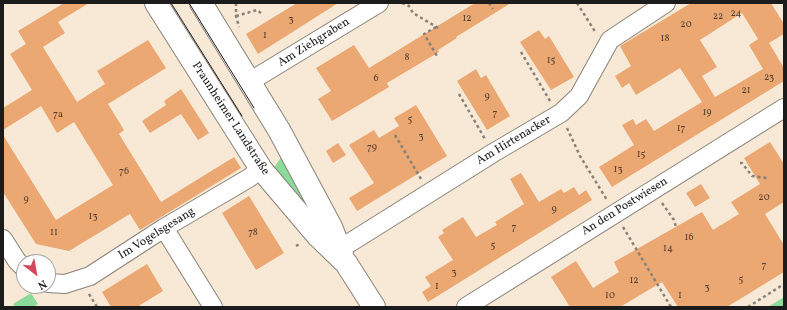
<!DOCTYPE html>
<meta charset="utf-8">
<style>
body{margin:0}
#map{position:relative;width:787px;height:310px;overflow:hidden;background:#f8e9d6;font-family:Vollkorn,serif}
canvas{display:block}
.frame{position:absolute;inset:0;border:4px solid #1c1c1c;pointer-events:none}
.north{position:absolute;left:16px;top:254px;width:40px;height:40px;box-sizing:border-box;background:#fff;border:1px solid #a4a4a4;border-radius:50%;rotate:149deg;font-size:11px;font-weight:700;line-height:16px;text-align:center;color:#1c1c1c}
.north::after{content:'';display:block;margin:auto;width:14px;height:18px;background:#d1495b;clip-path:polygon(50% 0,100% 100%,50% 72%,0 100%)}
</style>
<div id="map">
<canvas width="787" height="310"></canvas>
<div class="frame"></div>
<div class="north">N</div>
</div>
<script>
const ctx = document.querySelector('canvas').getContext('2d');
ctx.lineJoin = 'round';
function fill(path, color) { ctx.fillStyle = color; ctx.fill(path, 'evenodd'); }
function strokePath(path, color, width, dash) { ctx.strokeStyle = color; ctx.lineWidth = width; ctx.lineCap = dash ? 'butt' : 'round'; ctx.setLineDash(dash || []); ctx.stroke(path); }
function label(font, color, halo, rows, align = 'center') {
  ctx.font = font + ' Vollkorn,serif'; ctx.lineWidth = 4; ctx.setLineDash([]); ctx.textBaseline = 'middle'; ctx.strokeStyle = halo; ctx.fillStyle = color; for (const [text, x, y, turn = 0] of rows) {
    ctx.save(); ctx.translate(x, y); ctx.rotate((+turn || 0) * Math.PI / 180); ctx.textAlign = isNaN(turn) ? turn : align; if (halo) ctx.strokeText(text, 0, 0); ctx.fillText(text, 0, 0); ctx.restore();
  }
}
const green = new Path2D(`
 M282 156 331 238 273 169Z
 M31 293 38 304 33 307H15L13 304Z
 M784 297V307H768Z`);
const building = new Path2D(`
 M64 3H89L58 22 65 33 43 47 77 102 105 84 97 71 148 40 166 68 108 104 124 130 119 134 161 202 234 157 241 168 140 230 130 214 69 251 36 244 3 192V135L56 220 113 185 74 122 57 133 41 106 3 130V108L32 90 10 54 26 44 18 31Z
 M297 3H338L258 54 246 34Z
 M475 3H511L456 37 457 38 438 50 439 52 387 83 389 87 332 121 318 99 331 91 316 68 354 45 369 68Z
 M691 3H771L784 24V34L769 43 784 68V81L612 187 599 167 634 145 622 125 633 119 636 125 646 119 654 131 702 102 680 68 636 95 629 83 622 88 615 76 631 66 620 46ZM742 13 758 39 749 45 763 69 715 97 702 76 717 67 700 40Z
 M539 30 545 39 549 36 574 77 551 90 520 42Z
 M476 69 481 78 486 75 510 116 487 130 457 81Z
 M181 89 209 133 198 140 181 114 150 133 142 121 166 105 164 101Z
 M416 105 447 156 357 211 349 198 374 183 349 145 374 130 379 138 399 126 394 118Z
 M770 142 784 164V202L765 214 784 245V272L727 307H678L662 282 620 307H570L551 277 576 261 593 288 619 272 614 262 702 212 713 230 739 214 731 202 760 184 744 158Z
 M338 143 346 155 333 163 326 151Z
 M521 173 539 202 561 189 564 193 574 187 579 195 586 190 592 200 428 302 422 292 431 286 425 277 453 260 438 237 444 233 442 230 463 217 476 237 497 225 495 222 524 204 510 179Z
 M701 184 710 198 695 207 686 193Z
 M249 196 284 253 256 270 222 213Z
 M147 264 163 291 137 307H111L102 292Z`);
const path = new Path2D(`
 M236 3V16L239 27
 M402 3 409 6 413 13 440 29
 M489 3 493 9
 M577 3 596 33
 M236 16 257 10 261 13
 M436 27 424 34 437 56
 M521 52 550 101
 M459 94 485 139
 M567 128 580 156 607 200
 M395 135 421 179
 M740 163H742L752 176 767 178
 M662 203 674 220 676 227
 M623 227 671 307
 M296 246 301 243
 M89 294 97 307
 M748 307 784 284`);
const street = new Path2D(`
 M249 82 379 3
 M164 228 213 307
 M3 239 17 261 24 268
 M335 252 493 153 561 113 579 96 610 40 666 3
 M48 283 65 284 90 276 164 228 249 178 261 169
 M466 307 784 108`);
const secondary = new Path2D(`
 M156 3 261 169 317 235 346 263 374 307
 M201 3 279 130 331 227 342 255`);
const tram = new Path2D(`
 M171 3 242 116
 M189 3 254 108`);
const numberNames = [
 ["24",736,14],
 ["22",718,17],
 ["12",467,19],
 ["3",291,20],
 ["20",686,25],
 ["1",265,36],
 ["18",665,39],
 ["8",407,58],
 ["15",551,61],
 ["23",769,78],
 ["6",376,79],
 ["21",746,91],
 ["9",487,97],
 ["19",707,113],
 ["7",495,114],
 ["7a",58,115],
 ["5",410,120],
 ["17",681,129],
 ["3",421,137],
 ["79",372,148],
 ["15",641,155],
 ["13",618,170],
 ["76",124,172],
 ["20",764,198],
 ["9",26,200],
 ["9",554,210],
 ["13",93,217],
 ["7",514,228],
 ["11",54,233],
 ["78",253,233],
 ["16",689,238],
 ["5",493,246],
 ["14",668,249],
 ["7",764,266],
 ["3",454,273],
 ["5",741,280],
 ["12",634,281],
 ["1",437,287],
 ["3",707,288],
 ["10",610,296],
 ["1",680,296]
];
const streetNames = [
 ["Am Ziehgraben",314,43,-32],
 ["Praunheimer Landstraße",230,119,57],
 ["Am Hirtenacker",514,141,-31],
 ["An den Postwiesen",625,207,-32],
 ["Im Vogelsgesang",157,234,-32]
];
fill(green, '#8cdb9a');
fill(building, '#eba872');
strokePath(street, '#8a8279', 20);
strokePath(secondary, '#8a8279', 24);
strokePath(path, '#8a8279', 2.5, [3, 3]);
strokePath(street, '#fff', 18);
strokePath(secondary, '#fff', 22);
strokePath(tram, '#1c1c1c', 1);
label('10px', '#503f32', null, numberNames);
label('12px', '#1c1c1c', '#fff', streetNames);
</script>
